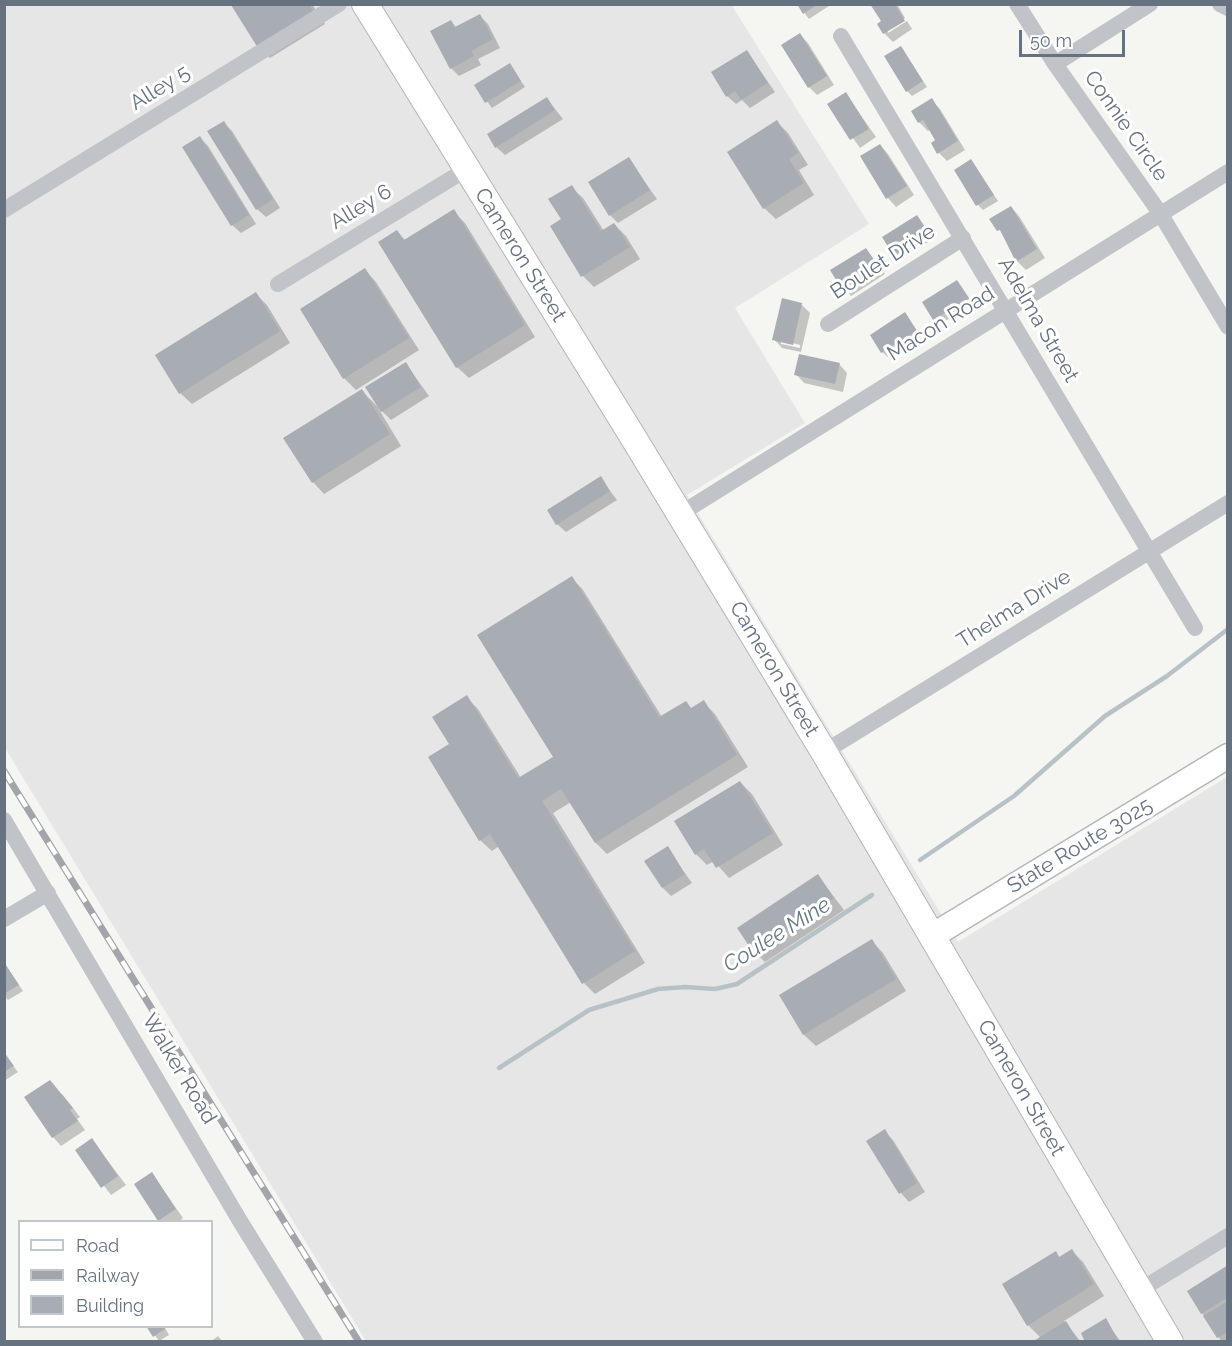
<!DOCTYPE html>
<style>
body{margin:0}
#map{position:relative;width:1232px;height:1346px;overflow:hidden;background:#f5f5f2;font-family:Raleway,sans-serif}
canvas{display:block}
.frame{position:absolute;inset:0;border:6px solid #667280;pointer-events:none}
.legend{position:absolute;left:18px;top:1220px;width:195px;height:108px;box-sizing:border-box;background:#fff;border:2px solid #c2c7cc;margin:0;padding:8px 10px;list-style:none;font-size:18px;color:#667280}
.legend li{display:flex;align-items:center;gap:12px;height:30px}
.legend b{width:30px;border:2px solid #c2c7cc}
.scale{position:absolute;left:1019px;top:30px;width:106px;height:27px;box-sizing:border-box;border:3px solid #667280;border-top:0;padding-left:8px;font-size:18px;line-height:21px;white-space:nowrap;color:#667280;-webkit-text-stroke:4px #fff;paint-order:stroke}
</style>
<div id="map">
<canvas width="1232" height="1346"></canvas>
<div class="frame"></div>
<ul class="legend">
<li><b style="height:8px;background:#fff"></b>Road</li>
<li><b style="height:8px;background:#a2a6ab"></b>Railway</li>
<li><b style="height:16px;background:#a7adb3"></b>Building</li>
</ul>
<div class="scale">50 m</div>
</div>
<script>
const ctx = document.querySelector('canvas').getContext('2d');
ctx.lineJoin = 'round';
function fill(path, color) { ctx.fillStyle = color; ctx.fill(path, 'evenodd'); }
function strokePath(path, color, width, dash) { ctx.strokeStyle = color; ctx.lineWidth = width; ctx.lineCap = dash ? 'butt' : 'round'; ctx.setLineDash(dash || []); ctx.stroke(path); }
function label(font, color, halo, rows, align = 'center') {
  ctx.font = font + ' Raleway,sans-serif'; ctx.lineWidth = 6; ctx.setLineDash([]); ctx.textBaseline = 'middle'; ctx.strokeStyle = halo; ctx.fillStyle = color; for (const [text, x, y, turn = 0] of rows) {
    ctx.save(); ctx.translate(x, y); ctx.rotate((+turn || 0) * Math.PI / 180); ctx.textAlign = isNaN(turn) ? turn : align; if (halo) ctx.strokeText(text, 0, 0); ctx.fillText(text, 0, 0); ctx.restore();
  }
}
const built = new Path2D(`
 M5 5H734L732 6 869 224 735 308 805 423 687 495 958 942 1227 777V1341H366L5 748Z`);
const shadow = new Path2D(`
 M233 4H312L325 24 270 58 259 47Z
 M798 4H832L809 19Z
 M872 4H897L905 18 888 29V33L907 21 912 29 893 42 884 33 883 22Z
 M480 16 488 24 500 48 478 59 481 65 459 76 451 68V22L457 28Z
 M800 35 808 43 834 85 817 95 809 87Z
 M901 48 927 87 912 96 907 91Z
 M747 52 775 92 750 108 742 100 736 104 727 96Z
 M510 65 525 87 492 108 476 86Z
 M846 94 876 137 860 148 829 104Z
 M547 99 563 119 505 155 496 147Z
 M931 100 940 109 965 150 947 161 939 153 937 141 930 129 928 131 919 122Z
 M777 122 788 133 808 165 799 170 814 195 776 219 764 208Z
 M224 123 232 131 280 208 266 217 257 209Z
 M200 138 208 146 256 224 241 233 232 225Z
 M880 145 888 154 914 195 896 207 888 198 862 157Z
 M628 159 657 199 618 223 610 215Z
 M971 161 998 201 983 210 978 205Z
 M571 187 583 198 604 231 614 224 626 236 640 259 594 287 583 276 552 227 563 220Z
 M1011 207 1019 216 1045 258 1026 270 1017 261 1014 250 992 219Z
 M453 211 465 223 535 337 469 378 457 367 397 232 406 241Z
 M917 217 933 239 900 260 884 238Z
 M866 249 885 274 851 296 832 271Z
 M365 270 376 282 419 350 356 390 344 378 302 310Z
 M957 282 973 304 939 325 924 303Z
 M256 294 267 305 290 343 192 404 180 393Z
 M801 304 810 313 801 352 782 348 774 339ZM781 340 800 345V348L781 344Z
 M905 314 921 336 888 357 882 352Z
 M406 364 429 396 391 420 378 407Z
 M839 364 847 373 843 392 804 383 796 374Z
 M362 391 377 406 401 446 324 494 313 482Z
 M600 478 617 500 566 532 557 524Z
 M572 578 583 590 662 717 692 709 703 702 715 714 748 767 607 854 596 843 571 802 553 813 645 963 595 994 584 983 499 846 492 851 480 840 451 745 466 697 478 709 521 778 555 757Z
 M740 782 752 794 783 845 729 878 714 861 707 865 696 854Z
 M667 848 692 883 671 896 663 888Z
 M818 876 844 910 765 962 754 951Z
 M872 941 883 953 906 991 816 1046 804 1035 781 996Z
 M5 964 23 991 8 1000 4 996Z
 M4 1054 18 1072 4 1081Z
 M62 1094 80 1117 77 1119 85 1130 61 1146 53 1137Z
 M884 1131 893 1140 925 1192 909 1202 901 1193 868 1141Z
 M92 1140 126 1185 111 1195 77 1150Z
 M152 1174 183 1218 178 1222 159 1220Z
 M1072 1251 1083 1262 1104 1296 1064 1321 1081 1342H1037L1041 1338 1028 1325 1056 1253 1060 1258Z
 M1228 1267V1342H1222L1202 1313Z
 M1105 1320 1121 1342H1087Z
 M148 1326H164L169 1335 159 1341Z
 M218 1336 223 1342H210Z`);
const stream = new Path2D(`
 M920 860 1014 796 1105 716 1167 676 1228 629
 M499 1068 589 1010 658 989 685 987 715 989 737 984 872 895`);
const building = new Path2D(`
 M797 4H818L803 14Z
 M870 4H895L905 21 883 34 877 24 881 21Z
 M231 5H309L314 12 258 48Z
 M480 14 493 39 471 51 474 56 450 69 430 31 451 20 455 27Z
 M800 33 827 76 808 88 781 45Z
 M901 46 923 81 906 92 884 56Z
 M747 50 768 83 741 100 735 91 726 97 711 72Z
 M510 63 521 81 485 103 474 85Z
 M846 92 869 129 850 140 827 104Z
 M547 97 555 110 495 148 487 134Z
 M932 98 958 141 937 154 931 143 935 140 923 120 918 123 911 111Z
 M777 120 798 153 789 159 804 183 763 209 727 152Z
 M224 121 273 199 256 210 207 131Z
 M200 136 249 215 231 226 182 147Z
 M880 144 907 186 886 199 860 156Z
 M629 157 650 190 609 216 588 182Z
 M971 159 994 195 976 206 954 170Z
 M572 185 601 231 614 223 630 247 581 277 550 226 561 219 548 199Z
 M1011 206 1037 249 1016 262 1000 230 997 231 989 219Z
 M454 209 525 325 456 368 378 242 397 230 404 240Z
 M917 215 929 233 893 255 882 237Z
 M866 248 878 266 841 288 830 270Z
 M365 268 409 338 343 379 300 309Z
 M957 280 969 298 933 320 922 302Z
 M256 292 280 331 179 394 155 355Z
 M782 298 802 303 793 345 772 340Z
 M905 312 917 331 881 353 870 335Z
 M799 354 840 363 835 384 794 375Z
 M406 362 421 387 381 412 365 387Z
 M362 389 390 434 312 483 283 438Z
 M601 476 610 491 556 525 547 510Z
 M572 576 659 717 686 701 691 708 704 700 737 755 595 843 561 789 542 801 635 951 582 984 490 834 479 841 428 757 449 744 432 717 467 695 518 778 553 757 477 635Z
 M740 781 773 833 716 868 704 849 695 855 674 821Z
 M668 846 685 874 662 888 644 861Z
 M818 874 834 898 753 952 737 928Z
 M872 939 896 979 803 1035 779 995Z
 M4 962 19 985 4 994Z
 M4 1052 14 1066 4 1072Z
 M50 1080 73 1108 70 1110 78 1121 52 1138 24 1097Z
 M885 1129 917 1183 899 1194 866 1141Z
 M92 1138 118 1176 101 1188 75 1150Z
 M152 1172 176 1209 158 1221 134 1184Z
 M1072 1249 1094 1284 1027 1326 1002 1284 1056 1251 1059 1257Z
 M1228 1265V1297L1201 1314 1187 1291Z
 M1228 1301V1332L1217 1338 1203 1316Z
 M1106 1318 1119 1342H1085L1081 1333Z
 M1066 1321 1079 1342H1032Z
 M146 1326H163L165 1329 153 1337Z`);
const minor = new Path2D(`
 M1017 4 1055 64 1160 213 1228 327
 M1220 4 1228 8
 M841 36 1195 628
 M1055 64 1150 4
 M4 210 339 4
 M278 284 467 169
 M828 324 963 238
 M680 514 1228 172
 M824 752 1228 503
 M4 820 240 1221 315 1342
 M4 919 48 893
 M1140 1290 1228 1236`);
const secondary = new Path2D(`
 M932 936 1228 756`);
const primary = new Path2D(`
 M365 4 633 437 824 752 1170 1342`);
const rail = new Path2D(`
 M4 771 359 1342`);
const streetNames = [
 ["Alley 5",160,88,-32],
 ["Connie Circle",1126,126,55],
 ["Alley 6",361,207,-31],
 ["Cameron Street",520,255,58],
 ["Boulet Drive",883,262,-33],
 ["Adelma Street",1038,320,60],
 ["Macon Road",941,324,-32],
 ["Thelma Drive",1014,609,-32],
 ["Cameron Street",774,669,59],
 ["State Route 3025",1080,846,-31],
 ["Walker Road",179,1069,59],
 ["Cameron Street",1021,1088,60]
];
const waterNames = [
 ["Coulee Mine",777,935,-32]
];
fill(built, '#e5e6e5');
fill(shadow, '#0003');
strokePath(stream, '#b8c1c6', 4.5);
fill(building, '#a7adb3');
strokePath(secondary, '#b3b7bb', 27);
strokePath(primary, '#b2b5b9', 28);
strokePath(minor, '#c0c3c7', 16);
strokePath(secondary, '#fff', 24);
strokePath(primary, '#fff', 26);
strokePath(rail, '#a2a6ab', 7);
strokePath(rail, '#fff', 4.5, [14]);
label('21px', '#667280', '#fff', streetNames);
label('italic 22px', '#677984', '#fff', waterNames);
</script>
